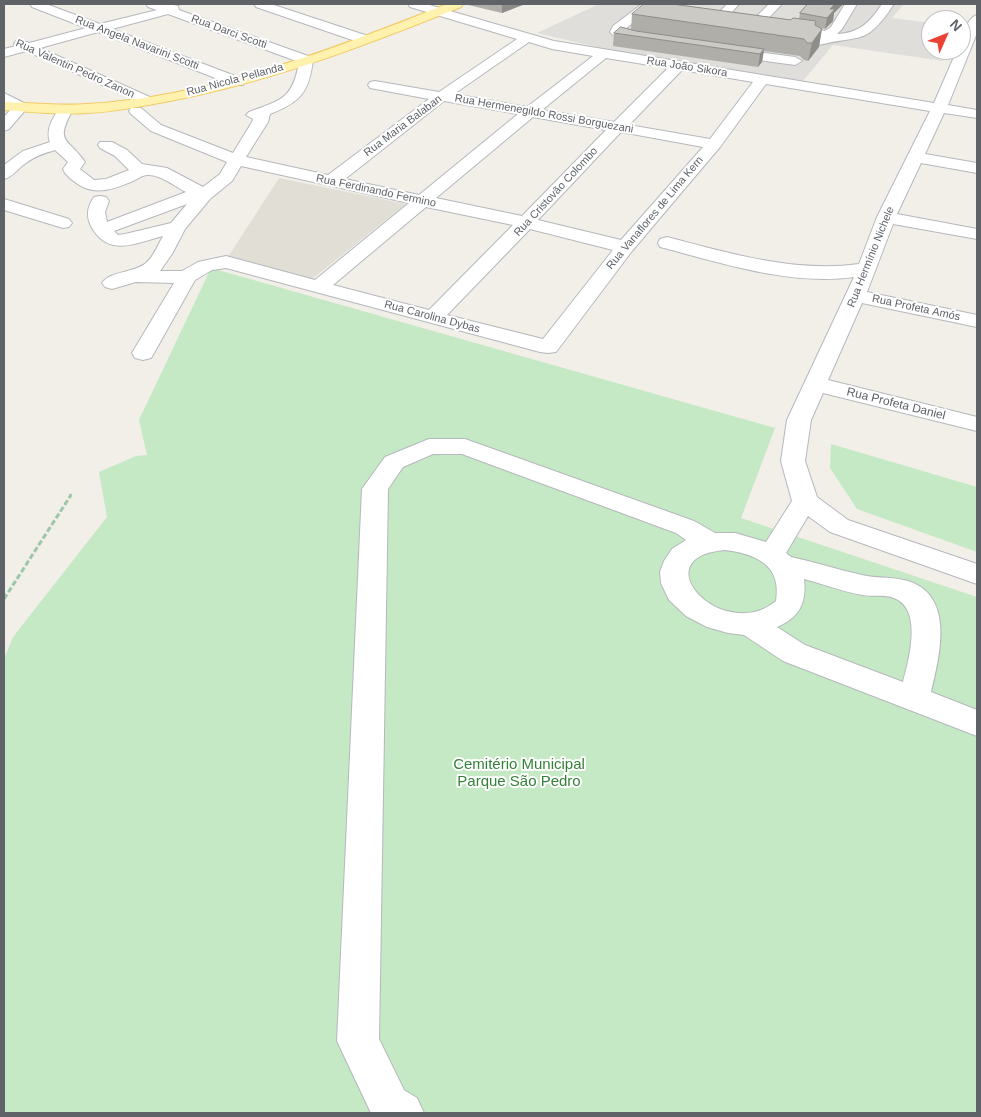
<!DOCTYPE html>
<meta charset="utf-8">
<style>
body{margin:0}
#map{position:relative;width:981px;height:1117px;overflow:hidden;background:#f1efe8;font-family:Helvetica,sans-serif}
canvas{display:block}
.frame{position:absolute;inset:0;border:5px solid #5f6368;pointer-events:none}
.north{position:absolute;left:921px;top:10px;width:50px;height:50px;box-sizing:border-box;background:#fff;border:1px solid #bfc1c3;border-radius:50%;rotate:46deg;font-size:14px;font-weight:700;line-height:20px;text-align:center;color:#5f6368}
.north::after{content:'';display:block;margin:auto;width:18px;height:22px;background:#ea4335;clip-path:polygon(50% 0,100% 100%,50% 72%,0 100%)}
</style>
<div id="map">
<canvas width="981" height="1117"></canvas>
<div class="frame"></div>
<div class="north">N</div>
</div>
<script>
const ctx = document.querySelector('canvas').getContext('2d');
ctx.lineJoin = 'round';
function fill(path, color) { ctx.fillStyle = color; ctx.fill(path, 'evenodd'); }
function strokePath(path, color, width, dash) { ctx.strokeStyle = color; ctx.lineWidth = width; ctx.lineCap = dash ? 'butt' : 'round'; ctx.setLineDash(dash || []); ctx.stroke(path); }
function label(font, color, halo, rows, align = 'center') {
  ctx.font = font + ' Helvetica,sans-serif'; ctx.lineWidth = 4; ctx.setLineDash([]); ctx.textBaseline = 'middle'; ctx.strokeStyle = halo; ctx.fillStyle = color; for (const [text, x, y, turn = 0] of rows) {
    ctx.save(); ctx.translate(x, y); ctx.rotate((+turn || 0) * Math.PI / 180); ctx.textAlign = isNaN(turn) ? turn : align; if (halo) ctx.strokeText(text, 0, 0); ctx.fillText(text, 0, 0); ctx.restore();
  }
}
const industrial = new Path2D(`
 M599 4H904L892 18 931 23V50H948L943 61 833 45 803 81 609 50 537 33Z`);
const education = new Path2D(`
 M279 178 406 204 312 279 228 257Z`);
const green = new Path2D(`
 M211 268 775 428 741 518 977 597V1113H4V659L13 637 107 517 99 472 136 456 147 455 139 420Z
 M831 444 977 487V552L857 509 830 468Z`);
const pathFar1 = new Path2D(`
 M70 496 71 494`);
const path = new Path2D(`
 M4 599 71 495`);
const minor = new Path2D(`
 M30 4H46L100 24 157 10 148 7 146 4 174 5 178 6 179 10 311 57 313 60C309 92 301 102 270 114L268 122 246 157 328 175 429 99 370 88 368 85 370 82 375 81 439 92 517 39 410 7 408 4H426L554 41 934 103 957 50H961C961 40 966 18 977 15V33L948 105 977 110V118L944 113 925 154 977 163V173L921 163 897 214 977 229V239L893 224 867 292 977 315V327L862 303 828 380 977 417V431L823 393 811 420 805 461 817 497 848 520 977 564V584L830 532 808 516 786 553 791 557C815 562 838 570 862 575 878 579 895 576 911 582 955 599 939 658 931 692L977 710V736L783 661 744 635 728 633 707 627 686 616 669 600 661 583 660 572 664 561 672 549 686 540 676 533 462 454H433L403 467 388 489 379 1039 404 1090 417 1098 424 1113H371L337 1041 362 489 385 457 429 439H465L694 521 715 533H735L766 542 792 501 781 461 787 420 854 277C790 286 722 263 660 247L658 243 660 239 667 237C729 253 794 273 859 264L877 217 930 111 766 84 720 147 632 251 556 352 548 353 540 352 226 268 212 270 195 280 154 353 151 358 143 360 135 358 132 353 174 283 136 282 112 289 105 287 102 283C110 271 134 273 146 263 154 256 158 245 163 236 136 243 108 258 91 226 86 216 87 207 94 197L100 196 106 197 109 201 105 212 107 222 186 192C176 187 160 174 147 175 143 175 137 179 133 181 105 193 87 197 65 173L63 169 68 162 55 150C45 153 35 156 26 163 18 168 13 177 4 179V165L23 151 50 142C45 129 54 116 61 106H71L73 109C54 144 68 137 85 162L80 169 94 180 106 179 129 170 115 156 100 148 98 145 100 142H112L127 150 142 164 167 168 203 187 220 174 227 162 151 131 131 114 129 111 131 108H141L161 125 233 153 252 122 253 119 246 115 249 112C281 100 293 99 299 62L168 14 112 29 243 79 245 82 243 85H233L98 32 40 48 152 98 154 101 152 104 147 105 26 51 4 57V49L16 46 14 44 16 41 21 40 29 43 86 28 32 7ZM529 42 552 49 593 56 527 107 454 94ZM606 58 668 68 614 122 542 110ZM682 70 753 82 710 139 629 125ZM444 101 518 114 419 195 345 179ZM533 117 606 130 522 216 436 198ZM621 132 703 147 621 240 538 220ZM241 166 409 203 315 280 226 256 198 262 182 271H160L172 254 185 229 210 199 232 181ZM187 204 171 223 125 234 118 235 114 231ZM426 207 513 225 429 310 333 285ZM530 229 613 250 543 339 447 315ZM725 550C756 554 782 565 776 601 723 645 640 557 725 550ZM804 579C824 584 843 592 863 595 873 597 885 594 894 598 923 609 909 660 903 682L805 645 777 627C799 618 807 603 804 579Z
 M254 4H271L368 36 369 39 368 42H358L256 7Z
 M642 4H655L623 31 655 37 656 40 655 43 650 44C637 42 618 42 610 32L613 26Z
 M727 4H739L724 21H716L714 18Z
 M769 4H782L760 27H752L750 24 752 21Z
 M845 4H857L842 29 837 34C860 33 870 22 882 4H894C865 47 862 34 819 45L813 41 816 37 785 32 779 28 785 24 825 31 831 27Z
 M727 48 795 57 802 61 795 65 722 55 720 52Z
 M4 93 26 104 28 107 9 129 4 131V117L12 108 4 103Z
 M4 199 69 219 72 223 69 227 63 228 4 210Z`);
const major = new Path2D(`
 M447 4H463L461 7C366 45 270 82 170 101 142 106 115 112 87 113 59 115 31 112 4 110V102C32 103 60 106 87 104 207 98 337 48 447 4Z`);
const wall = new Path2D(`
 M464 4H525L502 13Z
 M808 4H843L834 13 833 21 825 29 820 28 819 47 808 61 804 60 800 56 764 51 762 62 758 67 613 46 614 33 631 29 632 14 791 20 799 19 800 13Z`);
const shadedWall = new Path2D(`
 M502 4H525L502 13Z
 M835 4H843L834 13 833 21 825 29 827 18 830 9Z
 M822 29 819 47 808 61 812 43Z
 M764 49 762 62 758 67 760 54Z`);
const building = new Path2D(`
 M644 4H672L791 20 793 18 816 21 815 25 822 29 812 43H807L804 39 632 14Z
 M808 4H835L830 9H835L827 18 800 13Z
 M621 27 636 31 764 49 760 54 614 33Z`);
const farStreetnames = [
 ["Rua Darci Scotti",229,32,20],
 ["Rua Angela Navarini Scotti",137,43,21],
 ["Rua João Sikora",687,67,9],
 ["Rua Valentin Pedro Zanon",75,69,24],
 ["Rua Nicola Pellanda",235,80,-15],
 ["Rua Hermenegildo Rossi Borguezani",544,114,10],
 ["Rua Maria Balaban",403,126,-37],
 ["Rua Ferdinando Fermino",376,191,12],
 ["Rua Cristovão Colombo",556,192,-47],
 ["Rua Vanaflores de Lima Kern",655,213,-50],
 ["Rua Hermínio Nichele",871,257,-68],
 ["Rua Profeta Amós",916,308,12],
 ["Rua Carolina Dybas",432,317,15]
];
const streetNames = [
 ["Rua Profeta Daniel",896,404,14]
];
const nearParknames = [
 ["Cemitério Municipal",519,765],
 ["Parque São Pedro",519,782]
];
fill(industrial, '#e0deda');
fill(education, '#e1ded6');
fill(green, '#c5e8c5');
strokePath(minor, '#b5b8bc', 2);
strokePath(major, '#f2c960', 2);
strokePath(pathFar1, '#9cc7a9', 2.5, [4.5, 2]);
strokePath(path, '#9cc7a9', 3, [5.5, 2.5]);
fill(minor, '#fff');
fill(major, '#fff2af');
fill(wall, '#afaea9');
fill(shadedWall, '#8f8d8a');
fill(building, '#cccac5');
strokePath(building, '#8f8d8a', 1);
label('11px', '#5f6368', '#fff', farStreetnames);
label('12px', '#5f6368', '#fff', streetNames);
label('15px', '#348238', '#fff', nearParknames);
</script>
